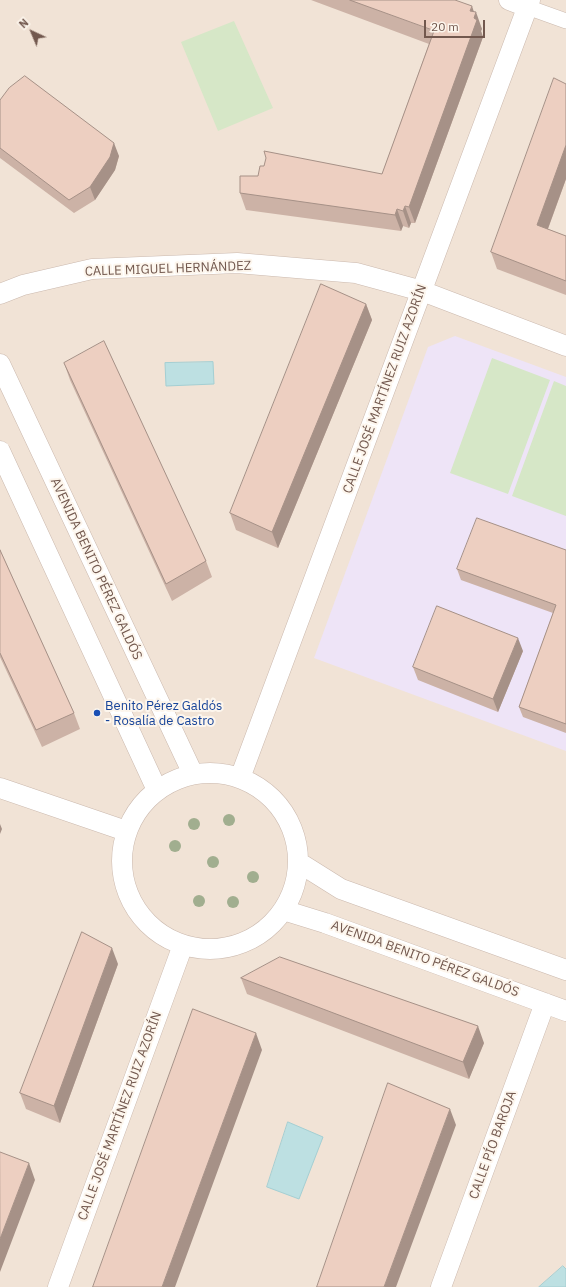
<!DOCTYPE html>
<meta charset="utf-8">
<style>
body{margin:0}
#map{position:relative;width:566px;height:1287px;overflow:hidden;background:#faf1e7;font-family:"IBM Plex Sans",sans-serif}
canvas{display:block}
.north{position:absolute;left:12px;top:12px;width:40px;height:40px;-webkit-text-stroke:3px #fdf6ed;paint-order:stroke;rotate:316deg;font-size:11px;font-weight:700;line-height:16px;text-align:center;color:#72584e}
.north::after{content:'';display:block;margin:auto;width:14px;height:18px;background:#72584e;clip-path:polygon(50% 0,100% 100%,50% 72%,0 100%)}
.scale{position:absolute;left:424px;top:20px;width:61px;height:18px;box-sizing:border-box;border:2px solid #72584e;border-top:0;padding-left:5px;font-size:12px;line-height:14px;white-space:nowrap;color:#72584e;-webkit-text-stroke:3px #fdf6ed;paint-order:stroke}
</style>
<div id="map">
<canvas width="566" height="1287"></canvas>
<div class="north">N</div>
<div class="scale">20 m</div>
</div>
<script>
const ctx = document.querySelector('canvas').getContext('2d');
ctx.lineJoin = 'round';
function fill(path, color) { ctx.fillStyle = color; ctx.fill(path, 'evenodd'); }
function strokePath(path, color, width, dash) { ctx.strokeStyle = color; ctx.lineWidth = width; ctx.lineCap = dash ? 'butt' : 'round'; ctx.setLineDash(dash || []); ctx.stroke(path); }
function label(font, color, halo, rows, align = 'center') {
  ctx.font = font + ' "IBM Plex Sans",sans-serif'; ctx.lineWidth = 4; ctx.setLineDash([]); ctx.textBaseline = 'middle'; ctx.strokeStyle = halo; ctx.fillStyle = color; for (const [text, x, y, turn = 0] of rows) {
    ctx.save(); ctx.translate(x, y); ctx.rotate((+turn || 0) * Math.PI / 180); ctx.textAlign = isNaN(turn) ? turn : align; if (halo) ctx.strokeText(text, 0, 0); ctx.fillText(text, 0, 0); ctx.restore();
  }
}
const residential = new Path2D(`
 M0 0H566V1287H0Z`);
const education = new Path2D(`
 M455 336 566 377V751L314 658 428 347Z`);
const green = new Path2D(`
 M234 21 273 108 218 131 181 42Z
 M492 358 550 380 508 494 450 473Z
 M554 381 566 386V516L512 496Z`);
const water = new Path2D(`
 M213 362 214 384 166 386 165 363Z
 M288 1122 323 1137 299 1199 267 1187Z
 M563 1266 566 1269V1287H539Z`);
const pedestrian = new Path2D(`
 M527 7 566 21`);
const minor = new Path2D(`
 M509 0 527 7
 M0 294 23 285 92 269 237 263 356 273 422 291 566 346
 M0 364 193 774
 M0 451 157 790
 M122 861a88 88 0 1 1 176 0a88 88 0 1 1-176 0Z
 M240 778 530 0
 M0 788 126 831
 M298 862 341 889 566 970
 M283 910 325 923 566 1011
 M58 1287 183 945
 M441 1287 545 1003`);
const trees = [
 [229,820],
 [194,824],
 [175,846],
 [213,862],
 [253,877],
 [199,901],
 [233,902]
];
const wall = new Path2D(`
 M311 0H455L474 12 482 29 481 31 483 37 415 223H411L409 228 403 226 401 231 246 210 240 193 382 174 429 44Z
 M566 84V179L548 229 566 236V295L497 269 491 252Z
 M0 100 119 156 115 170 95 200 74 213 0 158Z
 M366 304 372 320 278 548 236 530 230 513Z
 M64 363 206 561 212 577 172 601 70 380Z
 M0 550 74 713 80 729 42 747 0 657Z
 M566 550V733L523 717 519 707 553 613 461 580 457 569Z
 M523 651 498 712 418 680 413 667Z
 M118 964 60 1123 26 1109 20 1093Z
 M241 978 484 1043 469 1079 247 994Z`);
const shadedWall = new Path2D(`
 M472 6 475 15 476 12 482 29 481 31 483 37 415 223 409 207Z
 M114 143 119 156 115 170 95 200 90 187Z
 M566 145V179L543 242 537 225Z
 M405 206 411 223 409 228 403 211Z
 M397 209 403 226 401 231 395 215Z
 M366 304 372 320 278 548 272 532Z
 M518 638 523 651 498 712 493 699Z
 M0 824 2 829 0 834Z
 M112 948 118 964 60 1123 54 1106Z
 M478 1026 484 1043 469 1079 463 1062Z
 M256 1033 262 1050 175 1287H162Z
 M450 1109 456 1125 396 1287H384Z
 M29 1163 35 1180 0 1272V1239Z`);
const building = new Path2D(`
 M350 0H455L472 6 470 11 476 12 474 18 477 20 409 207 405 206 403 211 397 209 395 215 240 193V176H258L260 166H264L266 158 264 151 382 174 434 31Z
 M25 76 114 143 110 157 90 187 69 200 0 148V100L9 88Z
 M554 78 566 84V145L537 225 566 236V281L491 252Z
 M321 284 366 304 272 532 230 513Z
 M104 341 206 561 166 584 64 363Z
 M477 518 566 550V724L519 707 556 605 457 569Z
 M0 550 74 713 36 730 0 653Z
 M437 606 518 638 493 699 413 667Z
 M82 932 112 948 54 1106 20 1093Z
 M280 957 478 1026 463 1062 241 978Z
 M193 1009 256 1033 162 1287H93Z
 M388 1083 450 1109 384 1287H317Z
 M0 1152 29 1163 0 1239Z`);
const markers = [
 [97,713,4,"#1a4fb4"]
];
const streetNames = [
 ["CALLE MIGUEL HERNÁNDEZ",168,269,-2],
 ["CALLE JOSÉ MARTÍNEZ RUIZ AZORÍN",385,389,-70],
 ["AVENIDA BENITO PÉREZ GALDÓS",96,569,65],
 ["AVENIDA BENITO PÉREZ GALDÓS",425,959,20],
 ["CALLE JOSÉ MARTÍNEZ RUIZ AZORÍN",120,1116,-70],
 ["CALLE PÍO BAROJA",493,1145,-70]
];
const transitNames = [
 ["Benito Pérez Galdós",105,706],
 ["- Rosalía de Castro",105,721]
];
fill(residential, '#f1e3d6');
fill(education, '#eee4f7');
fill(green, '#d6e7c7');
fill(water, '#bde0e2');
strokePath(water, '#a4cfd3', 1);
strokePath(pedestrian, '#cbb9ae', 16);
strokePath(minor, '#cbb9ae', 21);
strokePath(pedestrian, '#fff', 15);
strokePath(minor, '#fff', 20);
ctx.fillStyle = '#a1ae8f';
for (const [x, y] of trees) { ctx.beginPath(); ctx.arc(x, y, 6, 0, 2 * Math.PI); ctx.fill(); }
fill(wall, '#ccb2a6');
fill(shadedWall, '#a69187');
fill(building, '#edcfc1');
strokePath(building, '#a69187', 1);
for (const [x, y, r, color] of markers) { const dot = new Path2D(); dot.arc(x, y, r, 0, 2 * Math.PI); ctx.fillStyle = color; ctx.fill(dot); strokePath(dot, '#fdf6ed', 1.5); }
label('13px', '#72584e', '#fdf6ed', streetNames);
label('13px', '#164399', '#fdf6ed', transitNames, 'left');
</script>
